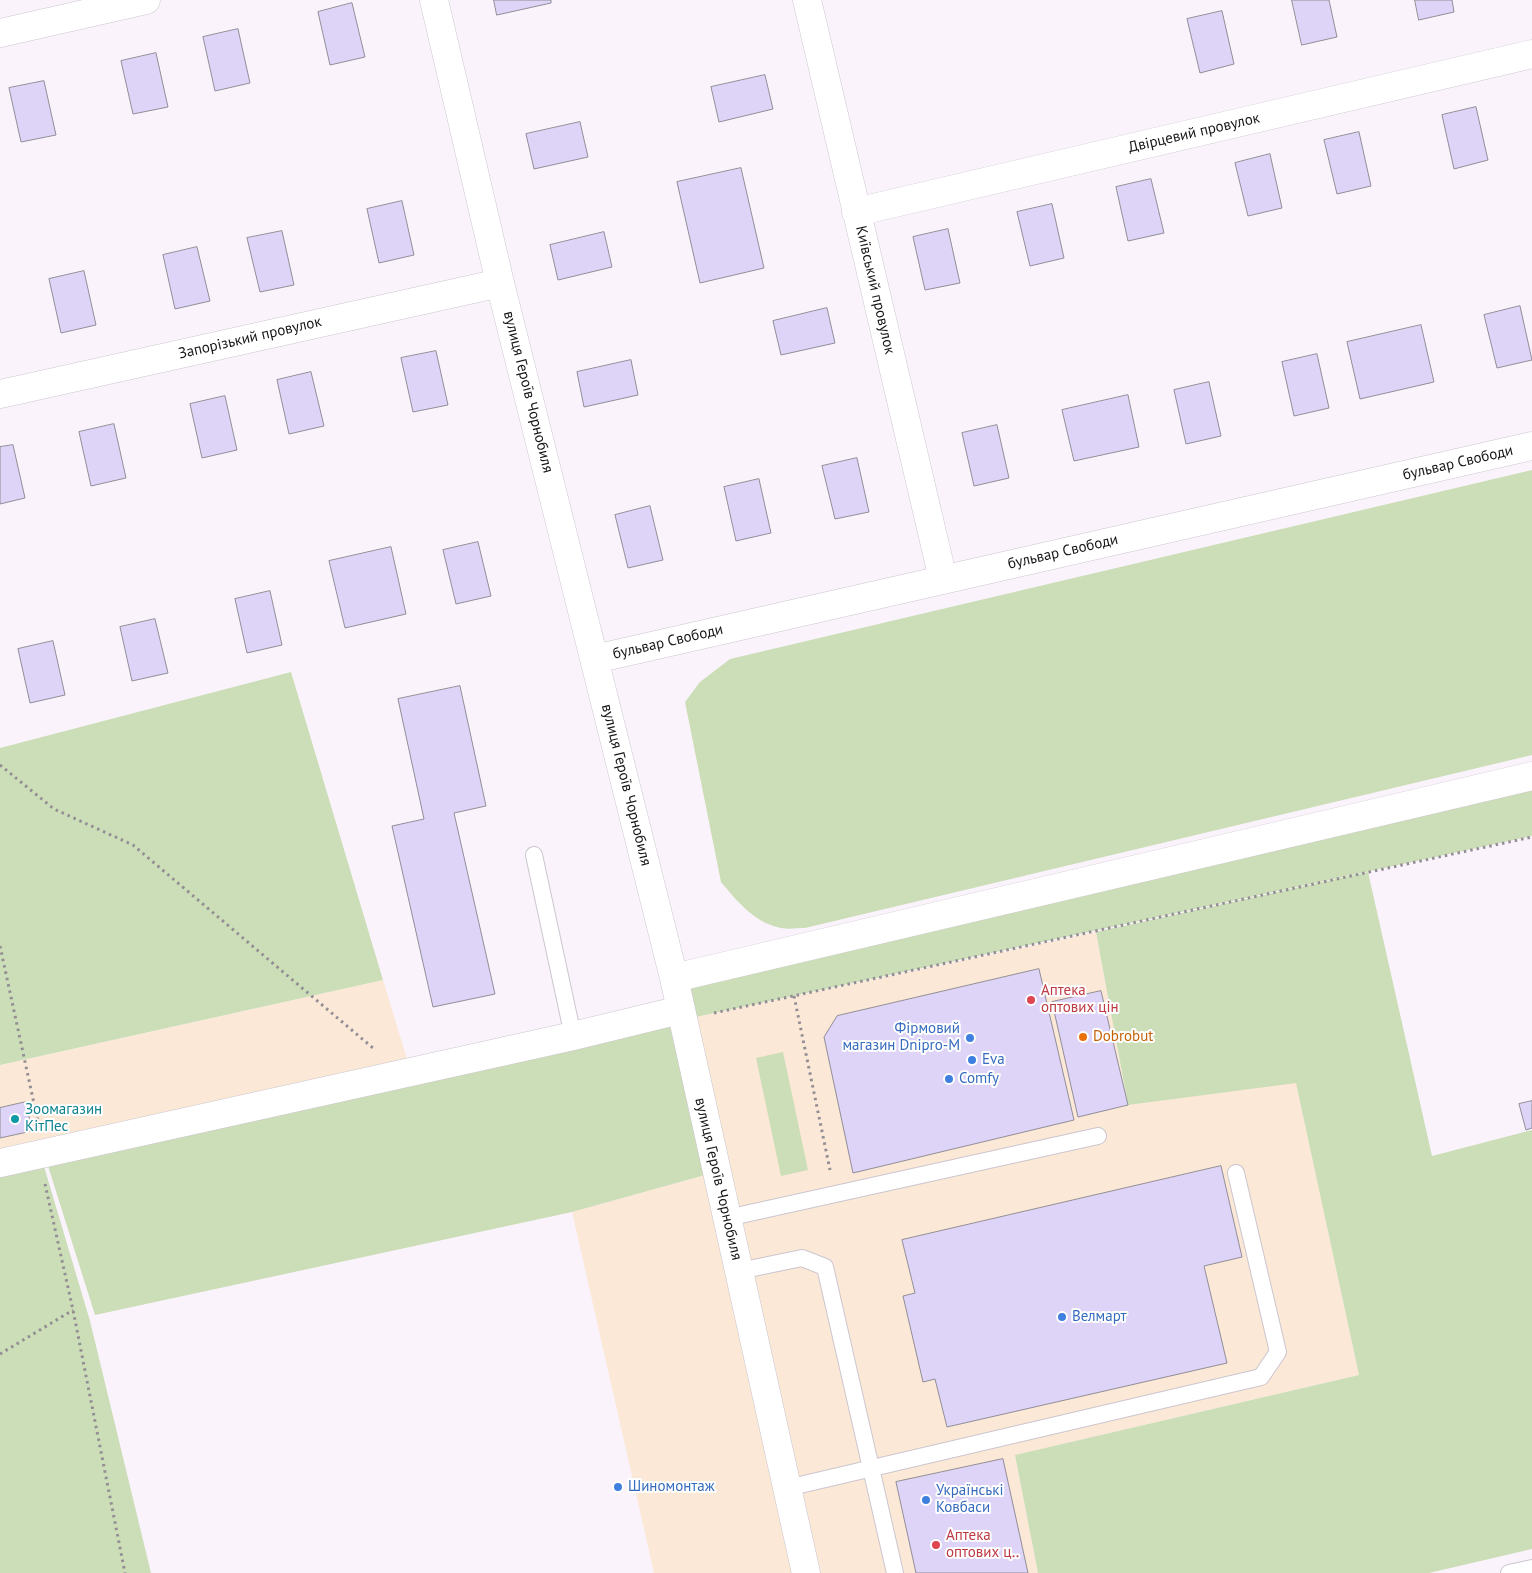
<!DOCTYPE html>
<meta charset="utf-8">
<style>
body{margin:0}
canvas{display:block;background:#faf3fc}
</style>
<canvas width="1532" height="1573"></canvas>
<script>
const ctx = document.querySelector('canvas').getContext('2d');
ctx.lineJoin = 'round';
function fill(path, color) { ctx.fillStyle = color; ctx.fill(path, 'evenodd'); }
function strokePath(path, color, width, dash) { ctx.strokeStyle = color; ctx.lineWidth = width; ctx.lineCap = dash ? 'butt' : 'round'; ctx.setLineDash(dash || []); ctx.stroke(path); }
function label(font, color, halo, rows, align = 'center') {
  ctx.font = font + ' "PT Sans",sans-serif'; ctx.lineWidth = 4; ctx.setLineDash([]); ctx.textBaseline = 'middle'; ctx.strokeStyle = halo; ctx.fillStyle = color; for (const [text, x, y, turn = 0] of rows) {
    ctx.save(); ctx.translate(x, y); ctx.rotate((+turn || 0) * Math.PI / 180); ctx.textAlign = isNaN(turn) ? turn : align; if (halo) ctx.strokeText(text, 0, 0); ctx.fillText(text, 0, 0); ctx.restore();
  }
}
const commercial = new Path2D(`
 M1096 932 1128 1105 1296 1082 1359 1375 1015 1455 1038 1573H654L572 1212 716 1172 682 1020Z
 M383 980 414 1082 0 1173V1065Z`);
const green = new Path2D(`
 M1532 470V755L805 928C796 928 785 930 777 927 753 921 736 900 721 882L685 702 700 682 730 659Z
 M291 672 383 980 0 1065V748Z
 M1532 780V836L682 1020 716 1172 572 1212 95 1315 48 1166 682 1020 674 978Z
 M1368 872 1432 1156 1532 1130V1549L1429 1573H1038L1015 1455 1359 1375 1296 1083 1128 1105 1096 932Z
 M783 1052 808 1170 781 1176 756 1058Z
 M43 1163 90 1321 151 1573H0V1173Z`);
const building = new Path2D(`
 M494 0H551V3L497 15Z
 M1292 0H1329L1337 37 1302 45Z
 M1415 0H1452L1454 12 1419 20Z
 M352 3 365 57 330 65 318 12Z
 M1222 11 1234 64 1200 73 1187 19Z
 M238 29 250 83 215 91 203 37Z
 M156 53 168 107 133 114 121 61Z
 M765 75 773 109 719 122 711 87Z
 M44 81 56 135 21 142 9 88Z
 M1476 107 1488 160 1454 169 1442 115Z
 M580 122 588 157 534 169 526 134Z
 M1359 132 1371 186 1337 194 1324 140Z
 M1270 154 1282 208 1248 216 1235 163Z
 M741 168 764 268 700 283 677 182Z
 M1151 179 1164 233 1128 241 1116 187Z
 M402 201 414 255 379 263 367 209Z
 M1052 204 1064 258 1030 266 1017 212Z
 M948 229 960 283 925 290 913 237Z
 M282 231 294 285 260 292 247 238Z
 M604 232 612 267 558 280 550 245Z
 M197 247 210 301 175 309 163 255Z
 M84 271 96 325 61 333 49 279Z
 M1520 306 1532 360 1497 368 1484 315Z
 M827 308 835 343 781 355 773 321Z
 M1421 325 1434 382 1360 399 1347 342Z
 M436 351 448 405 413 412 401 358Z
 M1317 354 1329 408 1294 416 1282 362Z
 M631 360 638 395 584 407 577 372Z
 M311 372 324 426 289 434 277 380Z
 M1209 382 1221 436 1186 444 1174 390Z
 M1128 395 1139 447 1074 461 1062 410Z
 M225 396 237 450 202 458 190 404Z
 M114 424 126 478 91 486 79 432Z
 M997 425 1009 478 974 486 962 433Z
 M13 445 25 498 0 504V447Z
 M857 458 869 512 835 519 822 466Z
 M759 479 771 533 736 541 724 487Z
 M650 506 663 560 628 568 615 515Z
 M478 542 491 596 456 604 443 550Z
 M391 547 406 614 345 628 329 561Z
 M270 591 282 645 247 653 235 599Z
 M155 619 168 673 132 681 120 627Z
 M53 641 65 695 30 703 18 649Z
 M460 686 486 806 454 813 495 994 433 1007 392 826 424 819 398 699Z
 M1039 969 1074 1120 853 1173 824 1037 837 1016Z
 M1101 991 1128 1105 1078 1117 1052 1002Z
 M1532 1101V1128L1526 1130 1519 1104Z
 M26 1102 32 1131 0 1138V1108Z
 M1221 1166 1242 1257 1204 1266 1227 1363 947 1427 935 1379 923 1382 903 1296 915 1293 902 1240Z
 M1003 1459 1028 1573H916L896 1482Z`);
const path = new Path2D(`
 M0 765 54 809 133 845 373 1048
 M0 946 38 1122
 M794 996 830 1170
 M714 1013 1532 837
 M45 1184 73 1310 125 1573
 M0 1354 73 1310`);
const lane = new Path2D(`
 M534 855 573 1036
 M727 1218 1098 1136
 M739 1271 802 1258 825 1267 895 1573
 M787 1488 1261 1377 1278 1352 1236 1173
 M1509 1573 1532 1568`);
const street = new Path2D(`
 M807 0 943 579
 M0 33 146 0
 M856 212 1532 54
 M0 394 500 283
 M0 1163 573 1036 680 1010`);
const secondary = new Path2D(`
 M434 0 500 283 674 978 806 1573
 M595 659 1532 446
 M674 978 1532 776`);
const markers = [
 [1031,1000,5,"#e0444e"],
 [1083,1037,5,"#e8710a"],
 [970,1038,5,"#3f7fe0"],
 [972,1060,5,"#3f7fe0"],
 [949,1079,5,"#3f7fe0"],
 [15,1119,5,"#0f9aa8"],
 [1062,1317,5,"#3f7fe0"],
 [618,1487,5,"#3f7fe0"],
 [926,1500,5,"#3f7fe0"],
 [936,1545,5,"#e0444e"]
];
const streetNames = [
 ["Двірцевий провулок",1194,133,-13],
 ["Київський провулок",875,290,77],
 ["Запорізький провулок",250,338,-13],
 ["вулиця Героїв Чорнобиля",528,392,76],
 ["бульвар Свободи",1458,463,-13],
 ["бульвар Свободи",1063,552,-13],
 ["бульвар Свободи",668,642,-13],
 ["вулиця Героїв Чорнобиля",626,785,76],
 ["вулиця Героїв Чорнобиля",718,1179,77]
];
const healthNames = [
 ["Аптека",1041,991],
 ["оптових цін",1041,1008],
 ["Аптека",946,1536],
 ["оптових ц‥",946,1553]
];
const shopNames = [
 ["Фірмовий",960,1029,"right"],
 ["магазин Dnipro-M",960,1046,"right"],
 ["Eva",982,1060],
 ["Comfy",959,1079],
 ["Велмарт",1072,1317],
 ["Шиномонтаж",628,1487],
 ["Українські",936,1491],
 ["Ковбаси",936,1508]
];
const foodNames = [
 ["Dobrobut",1093,1037]
];
const cultureNames = [
 ["Зоомагазин",25,1110],
 ["КітПес",25,1127]
];
fill(commercial, '#fbe8d7');
fill(green, '#ccdeb7');
fill(building, '#ddd4f7');
strokePath(building, '#918e98', 1);
strokePath(lane, '#ccc6ce', 18);
strokePath(street, '#ccc6ce', 29);
strokePath(secondary, '#ccc6ce', 29);
strokePath(path, '#938e94', 3, [2.5, 4]);
strokePath(lane, '#fff', 16);
strokePath(street, '#fff', 28);
strokePath(secondary, '#fff', 28);
for (const [x, y, r, color] of markers) { const dot = new Path2D(); dot.arc(x, y, r, 0, 2 * Math.PI); ctx.fillStyle = color; ctx.fill(dot); strokePath(dot, '#fff', 2); }
label('15px', '#161417', '#fff', streetNames);
label('15px', '#be3a42', '#fff', healthNames, 'left');
label('15px', '#366cbe', '#fff', shopNames, 'left');
label('15px', '#c56008', '#fff', foodNames, 'left');
label('15px', '#0d838f', '#fff', cultureNames, 'left');
</script>
